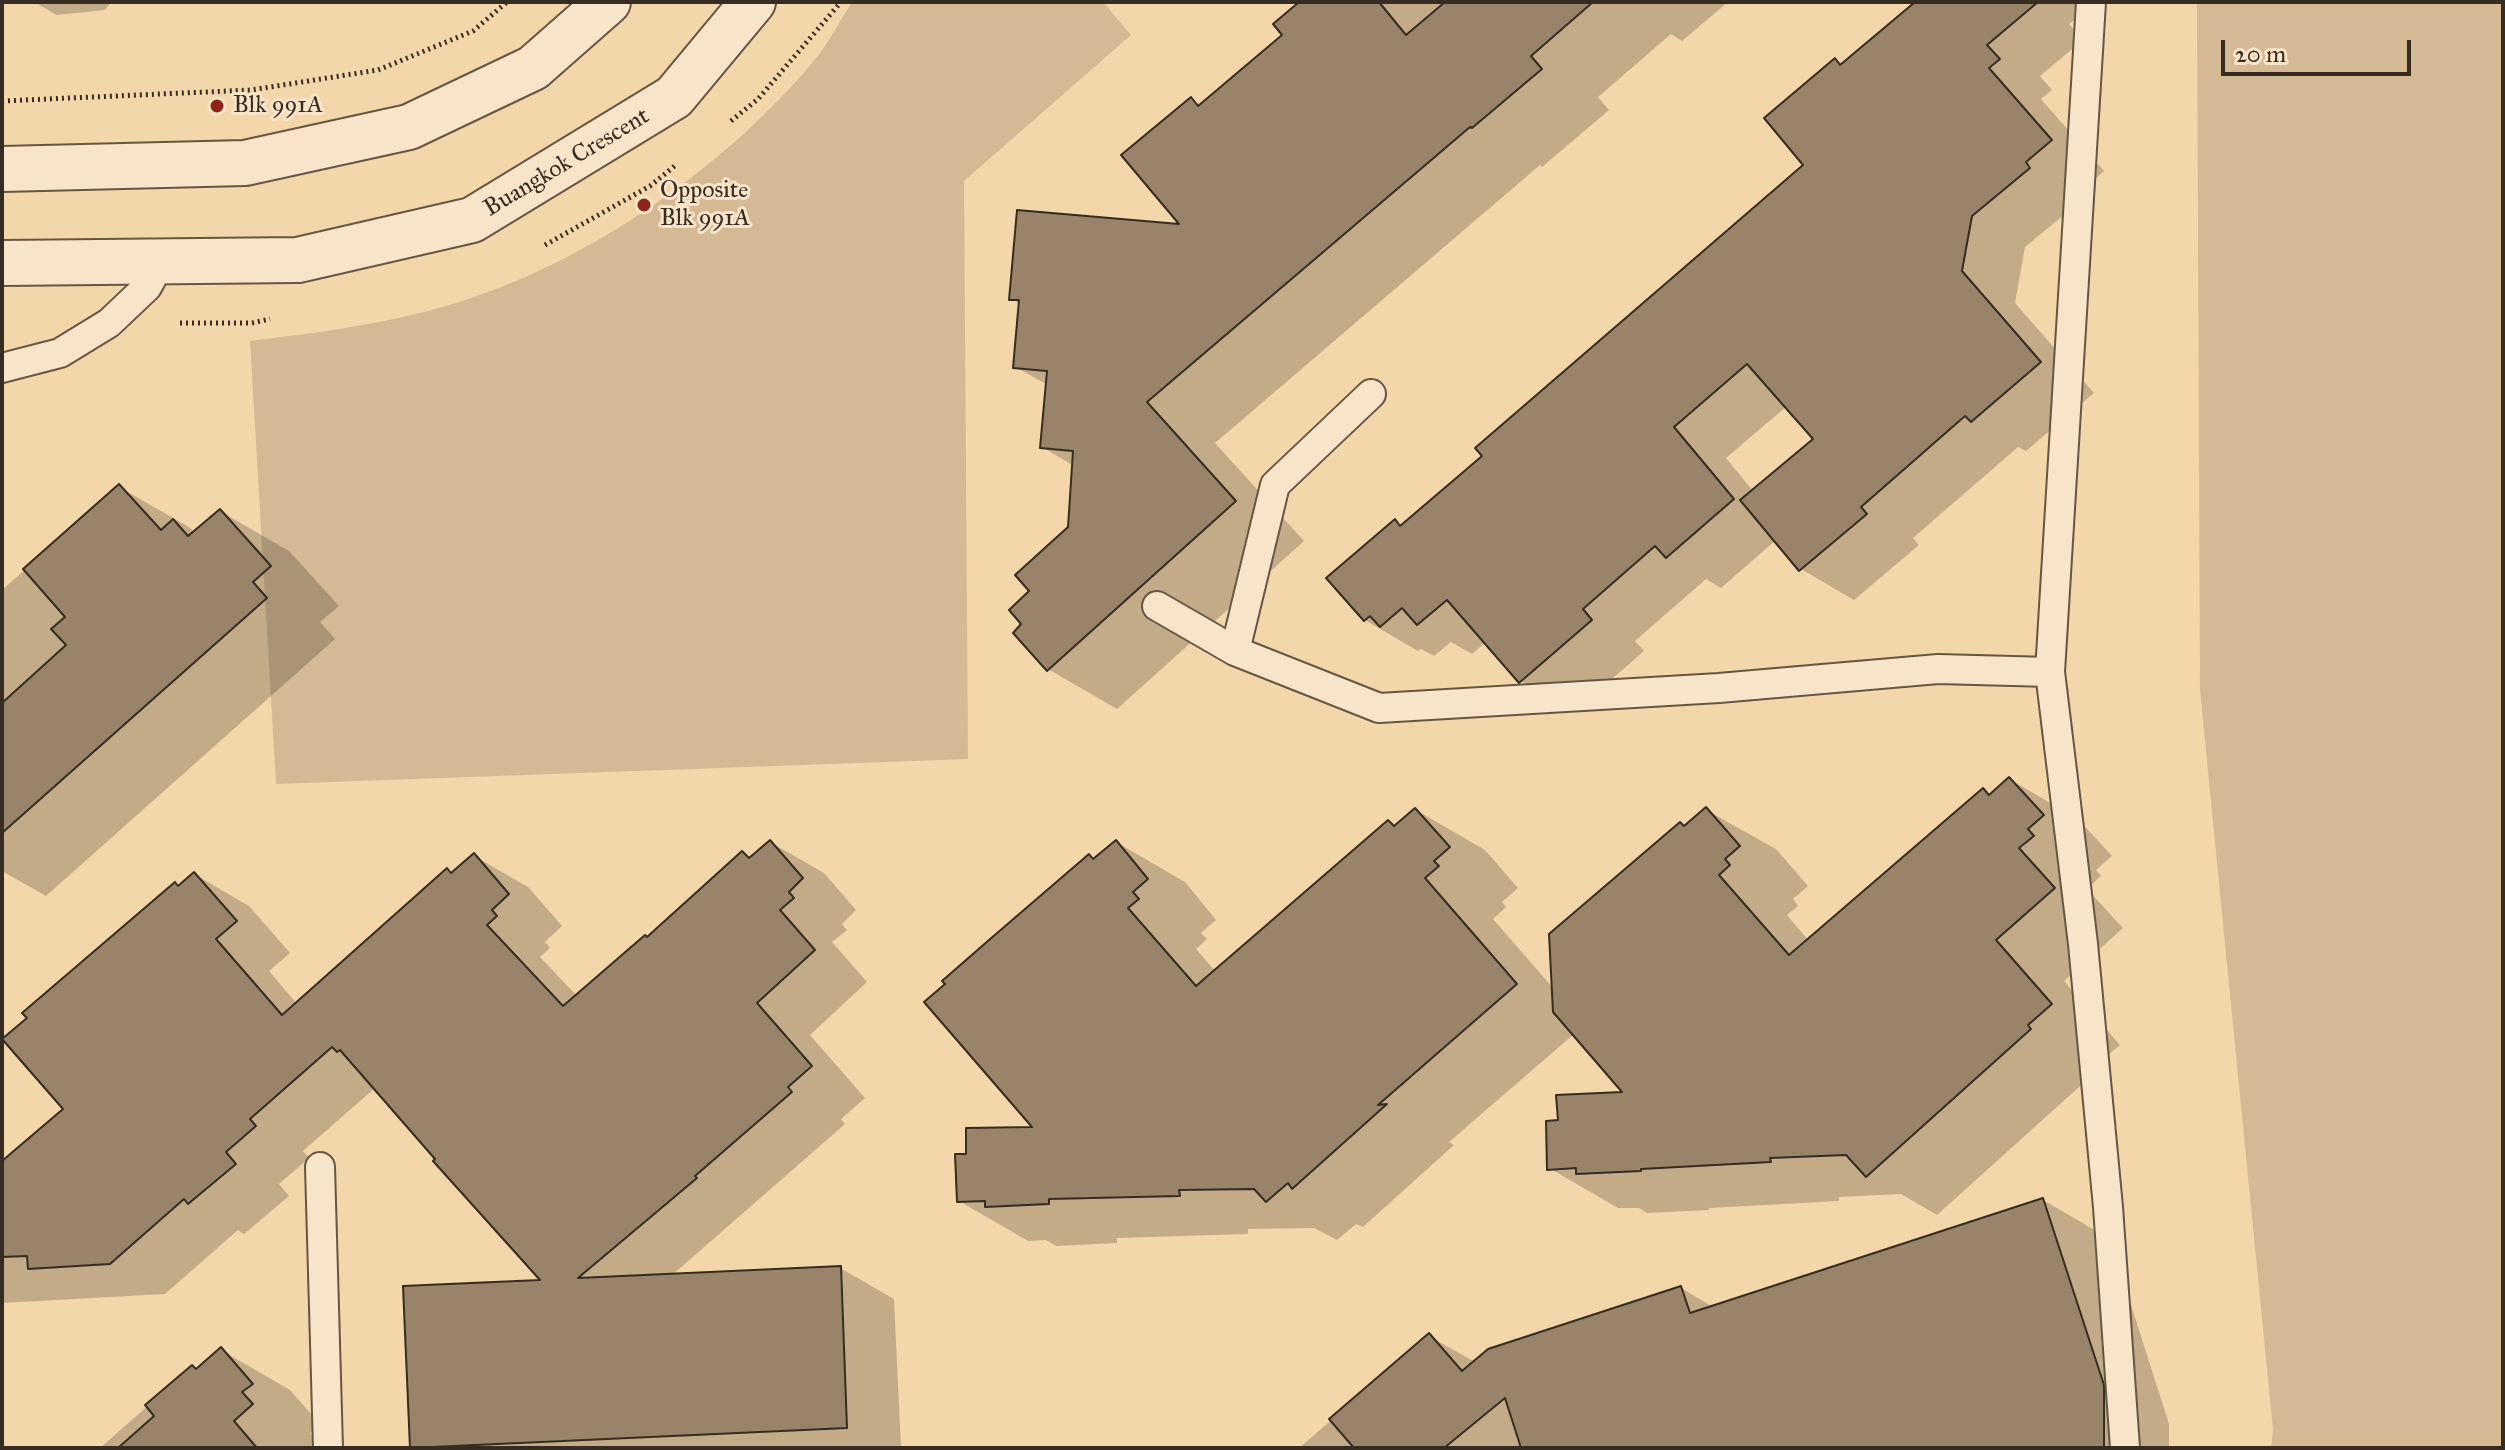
<!DOCTYPE html>
<style>
body{margin:0}
#map{position:relative;width:2505px;height:1450px;overflow:hidden;background:#f4d6ab;font-family:"IM FELL Great Primer",serif}
canvas{display:block}
.frame{position:absolute;inset:0;border:4px solid #362c21;pointer-events:none}
.scale{position:absolute;left:2221px;top:40px;width:190px;height:36px;box-sizing:border-box;border:4px solid #362c21;border-top:0;padding-left:10px;font-size:24px;line-height:28px;white-space:nowrap;color:#362c21;-webkit-text-stroke:6px #f8e4c8;paint-order:stroke}
</style>
<div id="map">
<canvas width="2505" height="1450"></canvas>
<div class="frame"></div>
<div class="scale">20 m</div>
</div>
<script>
const ctx = document.querySelector('canvas').getContext('2d');
ctx.lineJoin = 'round';
function fill(path, color) { ctx.fillStyle = color; ctx.fill(path, 'evenodd'); }
function strokePath(path, color, width, dash) { ctx.strokeStyle = color; ctx.lineWidth = width; ctx.lineCap = dash ? 'butt' : 'round'; ctx.setLineDash(dash || []); ctx.stroke(path); }
function label(font, color, halo, rows, align = 'center') {
  ctx.font = font + ' "IM FELL Great Primer",serif'; ctx.lineWidth = 6; ctx.setLineDash([]); ctx.textBaseline = 'middle'; ctx.strokeStyle = halo; ctx.fillStyle = color; for (const [text, x, y, turn = 0] of rows) {
    ctx.save(); ctx.translate(x, y); ctx.rotate((+turn || 0) * Math.PI / 180); ctx.textAlign = isNaN(turn) ? turn : align; if (halo) ctx.strokeText(text, 0, 0); ctx.fillText(text, 0, 0); ctx.restore();
  }
}
const green = new Path2D(`
 M852 2H1103L1131 35 964 181 968 759 276 784 250 341C323 332 395 323 465 300 591 260 727 165 812 63 828 45 839 22 852 2Z
 M2197 2H2503V1448H2271L2273 1430 2200 690Z`);
const shadow = new Path2D(`
 M34 2H111L105 10 57 15Z
 M1302 2H1728L1682 41 1671 34 1598 97 1609 110 1542 167 1540 165 1215 443 1304 541 1117 709 1048 669 1024 624 1032 591 1070 528 1074 466 1042 447 1048 385 1015 367 1021 304 1011 299 1184 226 1191 99 1202 106 1284 35Z
 M1915 2 2094 4 2069 24 2083 40 2040 76 2052 90 2041 99 2104 171 2078 194 2083 199 2025 247 2015 303 2094 393 2026 451 2018 447 1913 538 1919 545 1854 600 1801 569 1776 540 1721 588 1706 579 1635 641 1644 651 1574 712 1521 681 1486 642 1472 654 1451 642 1434 656 1421 649 1418 651 1365 620 1395 522 1403 526 1485 456 1806 165 1836 60 1843 64ZM1787 406 1816 439 1753 491 1726 458Z
 M119 487 189 527 195 533 220 511 289 551 339 606 320 622 335 639 46 896 2 871V590Z
 M2009 779 2078 819 2112 856 2096 870 2101 876 2087 889 2123 928 2064 981 2120 1045 2096 1065 2099 1069 1937 1215 1901 1194 1839 1197V1201L1709 1208V1210L1647 1213 1639 1208H1618L1549 1168 1560 1122 1626 1093 1574 1034 1449 1142 1454 1145 1363 1227 1356 1224 1337 1240 1314 1228 1248 1229V1234L1117 1238V1243L1056 1246 1046 1240 1028 1241 959 1201 968 1156 1036 1129 1090 857 1095 860 1116 842 1185 882 1216 920 1201 933 1207 939 1196 949 1216 972 1389 822 1396 827 1416 810 1485 850 1518 888 1502 902 1506 907 1493 919 1554 989 1686 827 1706 810 1776 849 1808 886 1793 899 1798 906 1787 915 1809 941 1983 791 1992 796Z
 M770 842 824 873 856 910 842 924 847 930 832 942 867 982 810 1035 865 1098 841 1119 845 1124 671 1276 840 1268 894 1299 901 1448 412 1446 544 1281 376 1087 303 1151 309 1158 279 1184 289 1196 244 1234 238 1230 165 1294 2 1303V1163L66 1110 175 884 180 887 194 874 249 906 290 953 269 971 297 1004 448 870 453 874 474 856 528 887 562 926 545 942 550 948 540 957 577 996 648 939 742 854 751 859Z
 M2043 1200 2110 1239 2169 1424V1448H1299L1429 1336 1475 1362 1681 1288 1713 1307Z
 M221 1350 290 1390 320 1424 310 1433 320 1445 317 1448H100L192 1367 198 1370Z`);
const building = new Path2D(`
 M1299 2H1379L1406 35 1445 2H1593L1531 56 1542 69 1472 128 1470 127 1147 402 1236 501 1047 671 1013 633 1021 624 1009 610 1029 591 1015 575 1068 527 1073 451 1040 448 1047 371 1013 368 1019 300H1009L1017 210 1179 224 1121 155 1191 97 1198 106 1282 35 1273 24Z
 M1915 2H2038L1987 45 2000 59 1989 68 2052 140 2026 162 2030 168 1972 216 1962 271 2041 362 1971 422 1965 416 1861 507 1867 514 1799 571 1740 500 1813 439 1747 364 1674 427 1734 499 1666 558 1655 546 1583 609 1592 620 1519 683 1447 600 1417 625 1402 608 1380 627 1370 616 1364 621 1326 578 1395 519 1400 526 1482 456 1475 448 1803 165 1764 118 1835 58 1840 65Z
 M119 484 161 530 173 519 188 536 220 509 271 566 253 582 267 598 2 833V703L66 645 51 629 65 617 23 569Z
 M2009 777 2044 815 2028 829 2034 836 2019 848 2055 888 1996 940 2052 1004 2028 1025 2031 1029 1866 1177 1846 1155 1770 1158 1771 1162 1641 1169V1171L1576 1174V1168L1547 1170 1546 1121 1558 1120 1556 1095 1622 1092 1553 1012 1549 934 1680 822 1684 826 1706 807 1740 846 1725 859 1730 865 1719 875 1789 955 1983 788 1989 795Z
 M1415 808 1450 847 1434 861 1439 866 1425 878 1517 984 1378 1105 1387 1104 1292 1189 1288 1183 1266 1202 1254 1189 1179 1190 1180 1196 1049 1199V1204L985 1207V1201L957 1202 955 1154H966V1128L1032 1127 924 1002 945 984 942 981 989 940 1089 854 1093 859 1116 840 1148 879 1133 892 1139 899 1128 908 1196 986 1388 820 1394 826Z
 M770 840 803 878 789 892 794 898 780 910 815 950 757 1003 812 1066 788 1087 792 1092 695 1176 697 1178 578 1278 841 1266 847 1428 410 1448 403 1286 540 1280 433 1161 435 1159 340 1050 337 1052 332 1047 250 1119 256 1126 226 1152 236 1164 188 1204 184 1199 110 1264 28 1269 27 1256 2 1257V1161L63 1109 2 1039 27 1018 22 1013 175 882 178 886 194 872 237 921 216 939 282 1015 447 868 451 873 474 853 509 894 492 910 497 916 487 925 563 1006 645 935 647 937 742 851 749 858Z
 M2043 1198 2104 1385V1448H1521L1505 1398 1444 1448H1354L1329 1419 1429 1333 1462 1371 1488 1349 1681 1286 1690 1313Z
 M221 1347 253 1384 242 1392 253 1404 234 1421 257 1448H118L154 1416 145 1405 192 1365 196 1369Z`);
const path = new Path2D(`
 M2 101 251 90 378 70 473 31 507 2
 M731 121 758 99 841 2
 M545 245 650 186 676 165
 M180 323H252L270 319`);
const lane = new Path2D(`
 M2091 2 2050 672 2083 944 2108 1207 2125 1448
 M2 368 60 353 109 323 147 287 162 260
 M1157 606 1235 651 1379 708 1719 688 1938 669 2050 672
 M1235 651 1275 485 1371 394
 M320 1167 328 1448`);
const street = new Path2D(`
 M2 169 245 163 409 127 533 68 608 2
 M2 263 298 260 472 220 674 97 753 2`);
const markers = [
 [217,106,8,"#8f2418"],
 [644,205,8,"#8f2418"]
];
const poiNames = [
 ["Blk 991A",233,106],
 ["Opposite",660,191],
 ["Blk 991A",660,219]
];
const streetNames = [
 ["Buangkok Crescent",567,163,-31]
];
fill(green, '#d4b994');
fill(shadow, '#0003');
fill(building, '#998469');
strokePath(building, '#362c21', 2);
strokePath(lane, '#665644', 32);
strokePath(street, '#665644', 48);
strokePath(path, '#362c21', 5, [2, 4]);
strokePath(lane, '#f8e4c8', 28);
strokePath(street, '#f8e4c8', 44);
for (const [x, y, r, color] of markers) { const dot = new Path2D(); dot.arc(x, y, r, 0, 2 * Math.PI); ctx.fillStyle = color; ctx.fill(dot); strokePath(dot, '#f8e4c8', 3); }
label('24px', '#362c21', '#f8e4c8', poiNames, 'left');
label('24px', '#362c21', '#f8e4c8', streetNames);
</script>
